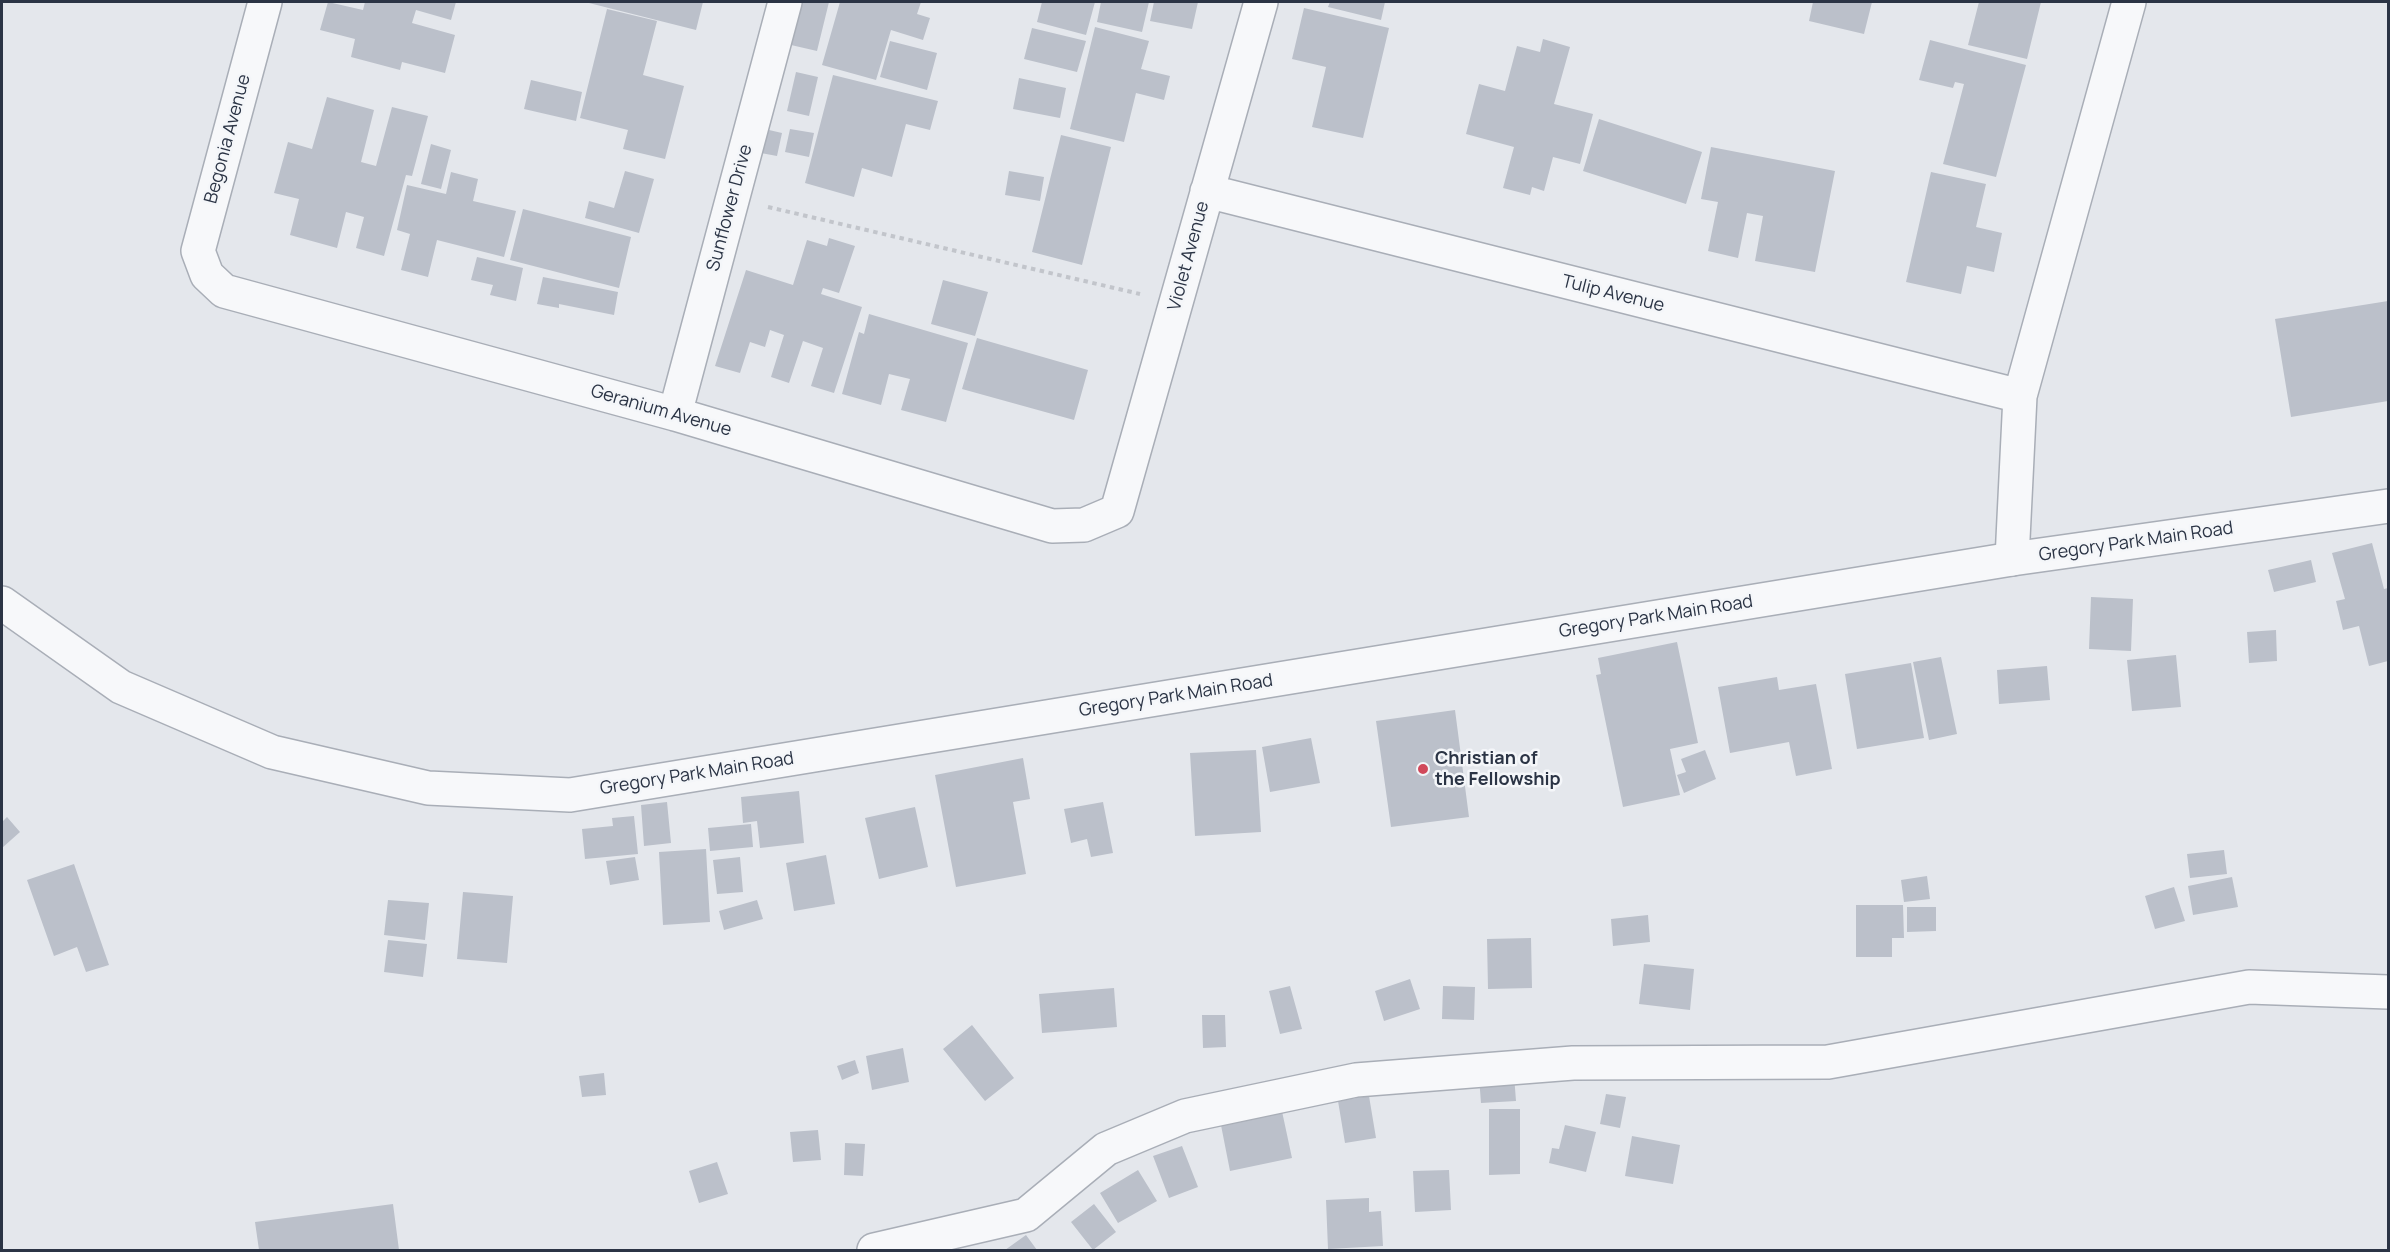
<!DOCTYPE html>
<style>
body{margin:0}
#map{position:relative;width:2390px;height:1252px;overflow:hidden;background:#e4e7ec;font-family:Manrope,sans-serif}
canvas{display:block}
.frame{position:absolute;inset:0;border:3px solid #2b3445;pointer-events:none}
</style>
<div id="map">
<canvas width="2390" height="1252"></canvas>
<div class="frame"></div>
</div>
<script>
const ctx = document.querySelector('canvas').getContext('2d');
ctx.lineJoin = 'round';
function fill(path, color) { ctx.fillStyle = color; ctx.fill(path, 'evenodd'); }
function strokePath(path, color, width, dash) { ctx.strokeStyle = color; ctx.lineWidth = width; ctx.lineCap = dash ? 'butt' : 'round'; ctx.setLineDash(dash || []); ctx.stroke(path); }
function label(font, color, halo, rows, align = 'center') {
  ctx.font = font + ' Manrope,sans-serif'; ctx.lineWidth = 5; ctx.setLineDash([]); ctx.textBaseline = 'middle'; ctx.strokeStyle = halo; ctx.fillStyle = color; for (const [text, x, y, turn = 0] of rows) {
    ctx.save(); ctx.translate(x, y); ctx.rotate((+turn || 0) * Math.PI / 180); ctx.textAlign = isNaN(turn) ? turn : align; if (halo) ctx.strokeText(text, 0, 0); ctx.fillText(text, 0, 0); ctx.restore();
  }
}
const building = new Path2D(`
 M328 2 363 10 365 2H456L451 20 416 10 412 23 455 35 445 73 402 62 400 70 351 57 355 39 320 30Z
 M585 2H703L696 30Z
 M801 2H829L817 51 791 45Z
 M840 2H921L917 14 930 18 923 40 891 30 876 80 822 65Z
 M1042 2H1095L1086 35 1037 22Z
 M1101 2H1149L1142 32 1097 22Z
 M1154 2H1198L1192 29 1150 21Z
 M1330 2H1385L1381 20 1328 7Z
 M1813 2H1872L1864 34 1809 21Z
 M1979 2H2041L2027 59 1968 45Z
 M1304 8 1389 28 1363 138 1312 127 1326 67 1292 59Z
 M607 9 657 21 643 75 684 86 665 159 623 149 628 130 580 118Z
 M1095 27 1149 41 1141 69 1170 76 1164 100 1136 93 1124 142 1070 129Z
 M1032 28 1086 41 1077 72 1024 59Z
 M1543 39 1570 47 1554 104 1593 114 1580 164 1553 157 1544 191 1532 187 1530 195 1503 188 1514 147 1466 134 1479 84 1505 91 1517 46 1540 52Z
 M1930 40 2026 65 1996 177 1943 164 1964 84 1955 82 1953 88 1919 80Z
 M890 41 937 53 927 90 880 77Z
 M796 72 818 77 809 116 787 111Z
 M833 75 938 101 930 130 906 124 892 177 862 168 854 197 805 183Z
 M1019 78 1066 88 1060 118 1013 109Z
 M531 80 582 92 576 121 524 109Z
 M327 97 374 110 361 162 376 166 392 107 428 116 412 176 406 175 384 256 356 248 364 217 346 212 337 248 290 235 299 199 274 193 288 142 312 149Z
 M1599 119 1702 152 1686 204 1583 171Z
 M756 127 782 133 777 156 750 151Z
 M790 129 814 133 809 157 785 152Z
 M1061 135 1111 147 1082 265 1032 252Z
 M431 144 451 150 441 189 421 184Z
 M1711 147 1835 171 1815 272 1755 261 1763 216 1747 213 1738 258 1708 251 1718 202 1701 199Z
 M625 171 654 179 639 233 585 218 589 201 614 208Z
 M1009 171 1044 177 1040 201 1005 195Z
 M451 172 478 179 473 201 516 211 504 257 437 240 428 277 401 270 410 234 397 230 407 185 446 194Z
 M1931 172 1986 184 1976 227 2002 233 1994 272 1967 266 1961 294 1906 282Z
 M523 209 631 237 619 288 510 260Z
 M829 238 855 246 839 293 823 288 821 294 862 307 834 393 811 386 823 348 803 341 789 383 771 377 784 335 770 330 765 347 750 342 740 373 715 366 746 270 793 285 807 240 827 246Z
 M477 257 523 268 516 301 490 295 493 285 471 280Z
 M543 277 618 292 614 315 559 304V308L537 304Z
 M943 280 988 292 975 336 931 324Z
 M2388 301V401L2291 417 2275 319Z
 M869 314 968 343 946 422 901 410 910 379 889 374 881 405 842 394 859 332 864 334Z
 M977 338 1088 370 1074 420 962 389Z
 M2372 543 2384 589 2388 588V661L2369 666 2359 626 2343 630 2336 601 2345 599 2332 553Z
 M2311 560 2316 582 2274 592 2268 570Z
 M2091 597 2133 599 2131 651 2089 649Z
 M2276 630 2277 661 2249 663 2247 632Z
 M1677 642 1698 743 1670 749 1680 795 1623 807 1596 675 1601 674 1598 658Z
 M2176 655 2181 707 2132 711 2127 660Z
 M1941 657 1957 734 1929 740 1913 662Z
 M1911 663 1924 738 1857 749 1845 674Z
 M2047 666 2050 700 1999 704 1997 670Z
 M1777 677 1779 690 1816 684 1832 769 1796 776 1789 742 1730 753 1718 687Z
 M1455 710 1469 817 1391 827 1376 721Z
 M1311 738 1320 783 1270 792 1262 747Z
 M1256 750 1261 832 1195 836 1190 753Z
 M1705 750 1716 779 1684 793 1677 775 1686 772 1681 759Z
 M1023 758 1030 799 1013 802 1026 874 956 887 935 775Z
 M799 791 804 843 760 848 757 821 743 823 741 797Z
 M667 802 671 843 644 846 641 805Z
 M1103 802 1113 853 1091 857 1087 839 1071 843 1064 809Z
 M915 807 928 867 879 879 865 818Z
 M634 816 638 854 585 859 582 829 613 826 612 818Z
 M7 817 20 832 2 848V822Z
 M751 824 753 847 710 851 708 828Z
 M706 849 710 922 663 925 659 852Z
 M2224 850 2227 874 2190 878 2187 854Z
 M826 855 835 904 794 911 786 863Z
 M635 857 639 880 610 885 606 861Z
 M740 857 743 892 717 894 713 860Z
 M74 864 109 965 86 972 77 947 54 956 27 880Z
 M1927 876 1930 899 1904 902 1901 880Z
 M2232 877 2238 907 2193 915 2188 886Z
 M2174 887 2185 921 2155 929 2145 896Z
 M463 892 513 896 507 963 457 959Z
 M388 900 429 903 425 940 384 935Z
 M757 900 763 919 724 930 719 911Z
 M1856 905H1903L1904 938H1892V957H1856Z
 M1907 907H1936V931L1907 932Z
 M1648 915 1650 942 1613 946 1611 919Z
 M1531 938 1532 988 1488 989 1487 939Z
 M388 940 427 944 423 977 384 972Z
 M1644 964 1694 969 1690 1010 1639 1004Z
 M1410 979 1420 1009 1384 1021 1375 991Z
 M1290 986 1302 1029 1280 1034 1269 991Z
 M1443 986 1475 987 1474 1020 1442 1019Z
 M1114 988 1117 1027 1042 1033 1039 994Z
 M1202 1015H1225L1226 1047 1203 1048Z
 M972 1025 1014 1078 985 1101 943 1049Z
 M903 1048 909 1082 872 1090 866 1056Z
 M855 1060 859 1073 842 1080 837 1066Z
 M604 1073 606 1095 582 1097 579 1076Z
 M1514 1075 1516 1101 1481 1103 1479 1077Z
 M1606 1094 1626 1097 1620 1128 1600 1124Z
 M1369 1096 1376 1138 1345 1143 1338 1101Z
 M1280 1102 1292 1158 1230 1171 1219 1115Z
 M1489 1109H1520V1174L1489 1175Z
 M1565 1125 1596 1132 1586 1172 1549 1163 1552 1148 1559 1149Z
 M818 1130 821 1160 793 1162 790 1132Z
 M1632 1136 1680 1145 1673 1184 1625 1176Z
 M845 1143 865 1144 863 1176 844 1175Z
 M1182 1146 1198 1187 1169 1198 1153 1156Z
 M717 1162 728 1194 699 1203 689 1171Z
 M1138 1170 1157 1201 1118 1223 1100 1193Z
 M1449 1170 1451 1210 1415 1212 1413 1171Z
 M1369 1198V1212L1381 1211 1383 1246 1328 1249 1326 1200Z
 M393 1204 399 1250H259L255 1222Z
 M1094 1204 1116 1232 1093 1250 1071 1222Z
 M1026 1235 1037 1250H1005Z`);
const path = new Path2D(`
 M768 207 1140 294`);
const minor = new Path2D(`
 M265 2 198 251 207 275 224 291 675 414 1052 526 1084 525 1117 511 1261 2
 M1207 191 2020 396
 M675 414 785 2
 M2012 559 2020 396 2129 2
 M874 1250 1026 1215 1106 1149 1185 1116 1356 1080 1573 1063 1828 1062 2249 987 2388 992`);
const tertiary = new Path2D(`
 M2 603 121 687 272 752 428 788 570 795 2012 559 2388 506`);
const markers = [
 [1423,769,6,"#d1495b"]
];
const streetNames = [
 ["Begonia Avenue",228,139,-75],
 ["Sunflower Drive",730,208,-75],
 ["Violet Avenue",1189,256,-75],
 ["Tulip Avenue",1613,294,14],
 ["Geranium Avenue",661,411,16],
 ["Gregory Park Main Road",2136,542,-8],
 ["Gregory Park Main Road",1656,617,-9],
 ["Gregory Park Main Road",1176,696,-9],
 ["Gregory Park Main Road",697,774,-9]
];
const poiNames = [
 ["Christian of",1435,759],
 ["the Fellowship",1435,780]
];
fill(building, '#bbc0ca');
strokePath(minor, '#a9aeb7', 36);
strokePath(tertiary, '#a9aeb7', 36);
strokePath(path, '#c2c5cb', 4, [4.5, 4.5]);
strokePath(minor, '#f7f8fa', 33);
strokePath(tertiary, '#f7f8fa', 33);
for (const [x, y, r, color] of markers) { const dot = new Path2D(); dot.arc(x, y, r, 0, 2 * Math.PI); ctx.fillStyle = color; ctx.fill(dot); strokePath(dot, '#f4f6f9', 2); }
label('18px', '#2b3445', '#f4f6f9', streetNames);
label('bold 18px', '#2b3445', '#f4f6f9', poiNames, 'left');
</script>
